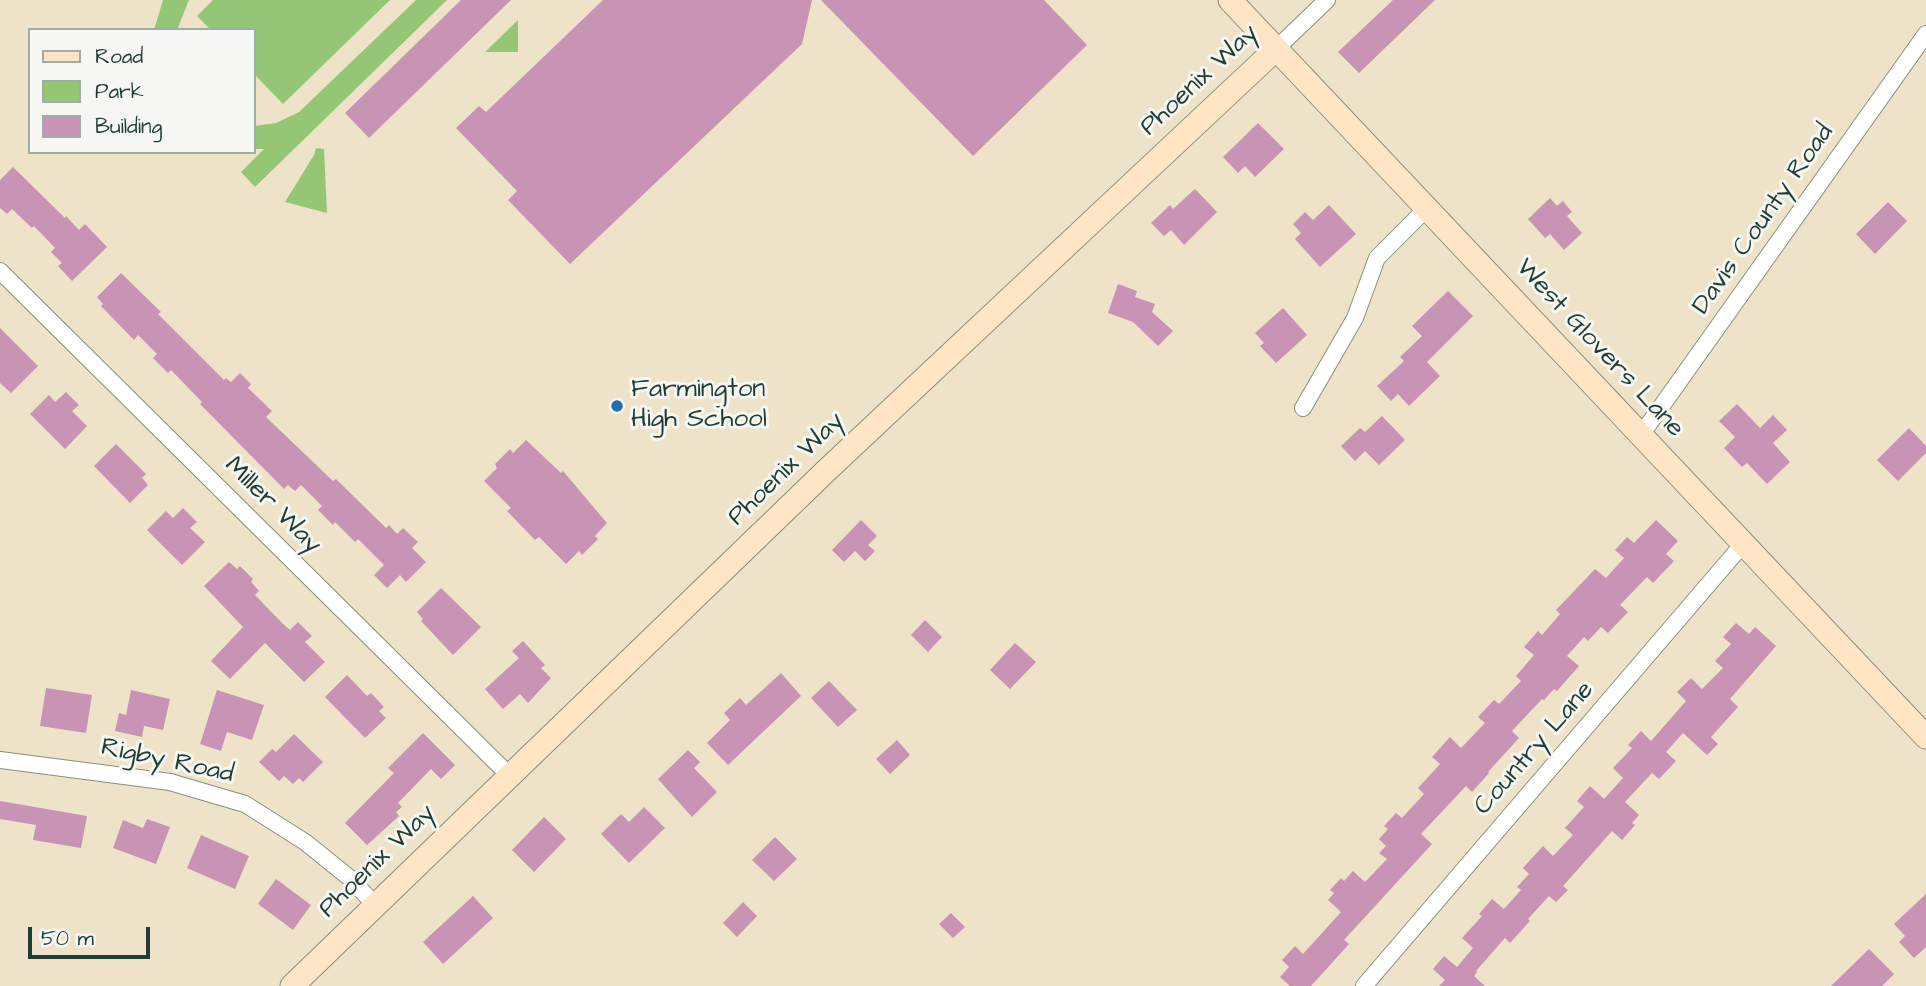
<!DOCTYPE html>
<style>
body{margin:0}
#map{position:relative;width:1926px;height:986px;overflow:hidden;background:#eee3c8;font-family:"Architects Daughter",sans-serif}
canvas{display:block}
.legend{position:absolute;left:28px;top:28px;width:228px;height:126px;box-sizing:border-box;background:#f6f6f2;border:2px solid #a0aca6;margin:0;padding:9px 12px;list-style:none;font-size:21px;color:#1f3d34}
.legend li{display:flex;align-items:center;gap:14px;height:35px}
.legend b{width:35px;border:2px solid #a0aca6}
.scale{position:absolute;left:28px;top:927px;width:122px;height:32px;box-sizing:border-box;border:4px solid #1f3d34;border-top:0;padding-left:9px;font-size:21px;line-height:24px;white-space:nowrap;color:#1f3d34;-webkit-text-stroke:5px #f6f6f2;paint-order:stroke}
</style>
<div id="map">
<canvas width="1926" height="986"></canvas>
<ul class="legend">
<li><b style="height:9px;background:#fde5c5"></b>Road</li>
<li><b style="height:19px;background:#95c676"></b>Park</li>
<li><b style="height:19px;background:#c893b5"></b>Building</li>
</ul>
<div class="scale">50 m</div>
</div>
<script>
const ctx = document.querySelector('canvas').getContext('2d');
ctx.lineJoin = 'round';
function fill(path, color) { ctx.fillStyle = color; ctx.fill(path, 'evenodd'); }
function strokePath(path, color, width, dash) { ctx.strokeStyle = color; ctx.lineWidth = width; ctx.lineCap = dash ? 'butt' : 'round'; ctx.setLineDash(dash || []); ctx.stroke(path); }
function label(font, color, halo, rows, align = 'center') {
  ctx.font = font + ' "Architects Daughter",sans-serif'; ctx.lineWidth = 6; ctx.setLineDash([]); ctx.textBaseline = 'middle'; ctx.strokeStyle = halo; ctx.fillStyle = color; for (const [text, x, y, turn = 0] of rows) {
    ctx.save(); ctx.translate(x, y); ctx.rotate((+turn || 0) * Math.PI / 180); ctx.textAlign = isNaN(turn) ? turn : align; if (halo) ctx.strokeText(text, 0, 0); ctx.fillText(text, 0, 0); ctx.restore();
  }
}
const green = new Path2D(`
 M163 0H189L177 30H154Z
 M213 0H390L283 104 254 74V30H211L197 16Z
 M416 0H447L255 187 241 172 264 149H254V126L276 123 299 112Z
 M518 20V52H485Z
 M316 148 324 149 327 213 285 202 314 155Z`);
const building = new Path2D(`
 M461 0H511L369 138 345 113Z
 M603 0H812L802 44 570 264 508 200 517 191 456 128 479 106 486 112Z
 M821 0H1044L1087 45 973 156Z
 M1393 0H1435L1359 73 1338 52Z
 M1258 123 1284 149 1255 177 1245 166 1238 173 1223 157Z
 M13 167 65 218 66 216 79 230 85 224 107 247 72 281 58 266 62 263 51 252 55 248 34 226 32 228 12 209 7 214 0 208V180Z
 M1195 189 1217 212 1184 245 1171 230 1164 236 1151 223 1170 205 1173 209Z
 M1550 198 1557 206 1563 201 1572 212 1567 216 1582 233 1564 250 1550 234 1545 238 1528 219Z
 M1888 202 1907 221 1875 254 1856 234Z
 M1329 205 1356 234 1320 267 1295 239 1301 233 1293 224 1305 212 1313 220Z
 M121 273 161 312 158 314 224 380 226 378 231 382 240 373 251 384 248 388 272 411 266 417 333 481 336 479 386 528 389 525 397 534 403 528 418 542 412 548 426 562 406 582 400 575 387 588 374 575 384 565 358 539 355 542 335 522 333 525 318 510 322 506 301 485 295 491 288 485 284 489 200 404 202 402 171 370 168 373 153 358 157 354 138 335 134 340 101 306 103 304 97 297Z
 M1118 284 1137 291 1135 297 1155 304 1152 312 1173 331 1158 346 1133 322 1108 313Z
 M1448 291 1473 316 1427 362 1440 376 1409 406 1398 394 1391 401 1377 386 1404 361 1400 357 1422 336 1412 326Z
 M1283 308 1307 335 1276 363 1260 346 1264 343 1255 333Z
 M0 328 38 366 11 393 0 383Z
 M66 392 79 405 72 411 87 426 65 449 30 414 49 395 55 402Z
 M1737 404 1760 428 1773 415 1787 430 1773 443 1790 462 1767 484 1747 463 1742 467 1724 448 1735 437 1719 421Z
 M1382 416 1405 440 1379 465 1365 451 1355 461 1341 446 1360 428 1365 432Z
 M1909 428 1926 446V453L1898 481 1877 460Z
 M526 440 561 473 563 471 607 523 595 536 598 539 582 555 579 551 566 564 539 537 535 540 507 511 511 508 484 481 497 468 495 464 510 449 513 453Z
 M116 444 146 474 142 478 148 485 130 503 94 466Z
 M183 508 197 522 190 528 205 542 182 565 147 530 166 511 173 518Z
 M861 520 877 536 868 545 875 551 865 561 855 551 844 562 832 550Z
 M1656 520 1678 541 1666 554 1674 561 1653 583 1647 577 1620 605 1628 612 1608 633 1601 627 1588 641 1584 637 1567 656 1579 666 1557 691 1554 689 1544 700 1542 699 1512 731 1519 738 1488 772 1489 773 1472 792 1466 786 1421 834 1432 844 1344 940 1349 944 1311 986H1290L1280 977 1289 967 1282 960 1295 946 1303 954 1341 912 1328 900 1334 893 1330 890 1341 878 1344 881 1353 871 1365 882 1387 859 1379 853 1386 846 1379 839 1388 829 1384 826 1396 813 1402 818 1424 794 1418 788 1440 764 1432 757 1450 737 1461 748 1485 723 1478 717 1494 700 1499 704 1521 681 1516 676 1534 655 1524 647 1538 631 1542 635 1560 614 1556 610 1595 569 1606 578 1624 558 1615 550 1627 537 1634 543Z
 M229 562 237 569 240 566 253 579 251 582 259 591 255 595 283 624 290 630 298 622 312 636 305 642 325 662 304 682 265 643 230 679 211 661 243 627 204 586Z
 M441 588 481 627 453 655 421 621 423 619 417 612Z
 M925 620 942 637 928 652 911 635Z
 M1736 623 1749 634 1755 627 1776 646 1730 699 1738 707 1711 737 1718 744 1707 755 1683 733 1666 752 1676 761 1659 779 1652 773 1625 802 1639 815 1632 823 1635 825 1622 840 1612 831 1563 886 1568 890 1556 902 1549 896 1528 919 1530 921 1510 943 1505 938 1476 971 1477 972 1474 976 1485 986H1439L1445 980 1433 969 1444 956 1457 967 1473 948 1462 938 1482 916 1479 914 1492 899 1504 909 1521 890 1517 887 1529 874 1523 868 1543 846 1553 856 1573 835 1565 828 1584 807 1577 801 1590 786 1604 799 1623 778 1613 768 1632 748 1628 745 1641 731 1651 741 1686 701 1677 692 1691 678 1702 689 1723 668 1715 661 1731 644 1723 637Z
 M523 641 545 665 541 668 551 678 528 703 520 694 503 709 485 689 519 658 512 651Z
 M1015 643 1036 662 1010 689 990 670Z
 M781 673 801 696 728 765 707 743 730 720 724 713 740 698 746 705Z
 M347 675 367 696 371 693 384 707 379 711 386 718 365 738 325 697Z
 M829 681 857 710 838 727 811 698Z
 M46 688 92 695 86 733 40 726Z
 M131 690 170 699 163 730 144 726 142 737 115 731 119 713 126 715Z
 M217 690 264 705 252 740 227 732 221 751 200 744Z
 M423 733 455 765 441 779 431 769 398 803 402 807 396 812 399 816 367 845 345 823 394 773 388 768Z
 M294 734 323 762 303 782 299 778 293 784 284 776 279 781 259 762 272 749 276 752Z
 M897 740 910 755 890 774 876 759Z
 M688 750 700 762 694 768 717 792 692 817 658 779Z
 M0 801 87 816 81 848 33 840 36 825 0 819Z
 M644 807 665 828 629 863 601 834 621 814 629 822Z
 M544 817 566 839 534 872 512 850Z
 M147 819 170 827 156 864 113 848 123 820 143 828Z
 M201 835 249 856 235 889 187 868Z
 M775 837 797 859 774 881 752 860Z
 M276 879 311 905 293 930 258 904Z
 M1926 894V947L1914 958 1899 942 1905 936 1894 924Z
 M473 896 493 918 443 964 423 942Z
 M743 902 757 916 737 937 723 923Z
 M951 913 965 927 953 938 939 924Z
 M1869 949 1894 974 1882 986H1831Z`);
const street = new Path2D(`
 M1276 49 1327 0
 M0 271 509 775
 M1303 408 1355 318 1377 258 1427 208
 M1641 435 1926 34
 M0 760 170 782 245 804 305 842 351 879 374 904
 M1364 986 1743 544`);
const secondary = new Path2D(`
 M1230 0 1926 737
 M292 986 827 470 1276 49`);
const markers = [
 [617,406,7,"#1f6fb2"]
];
const streetNames = [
 ["Phoenix Way",1200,81,-43],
 ["Davis County Road",1764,220,-55],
 ["West Glovers Lane",1599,349,47],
 ["Phoenix Way",787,470,-44],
 ["Miller Way",272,506,45],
 ["Country Lane",1535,749,-49],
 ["Rigby Road",167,762,12],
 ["Phoenix Way",378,862,-44]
];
const poiNames = [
 ["Farmington",631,391],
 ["High School",631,421]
];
fill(green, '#95c676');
fill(building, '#c893b5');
strokePath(street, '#86907e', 18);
strokePath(secondary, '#86907e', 25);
strokePath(street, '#fff', 16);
strokePath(secondary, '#fde5c5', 23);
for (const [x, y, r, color] of markers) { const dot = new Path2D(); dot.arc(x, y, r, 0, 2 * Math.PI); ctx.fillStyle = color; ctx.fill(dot); strokePath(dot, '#f6f6f2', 2.5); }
label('26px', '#1f3d34', '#f6f6f2', streetNames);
label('26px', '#1f3d34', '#f6f6f2', poiNames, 'left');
</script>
